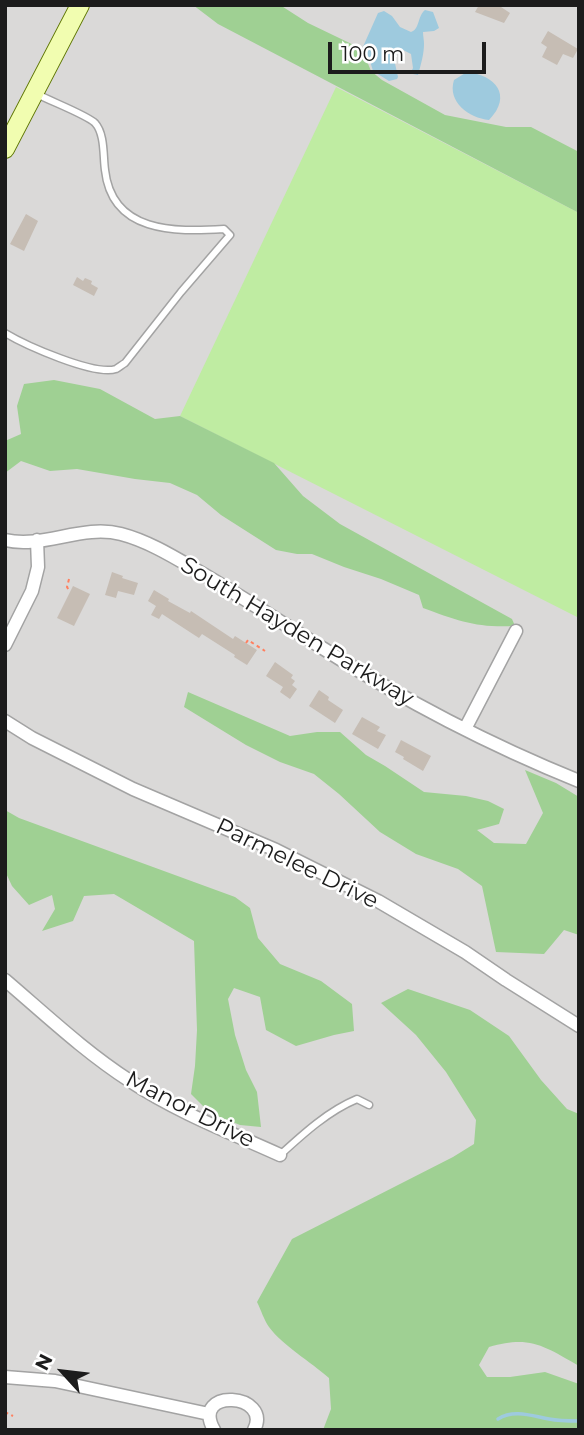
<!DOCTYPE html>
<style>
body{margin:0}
#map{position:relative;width:584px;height:1435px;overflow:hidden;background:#eeebe0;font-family:Montserrat,sans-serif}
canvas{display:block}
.frame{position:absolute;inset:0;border:7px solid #1c1c1c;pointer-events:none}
.north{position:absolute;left:28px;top:1337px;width:70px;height:70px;-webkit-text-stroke:5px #fff;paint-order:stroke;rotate:297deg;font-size:19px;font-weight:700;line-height:28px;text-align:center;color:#1c1c1c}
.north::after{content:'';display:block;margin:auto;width:24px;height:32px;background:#1c1c1c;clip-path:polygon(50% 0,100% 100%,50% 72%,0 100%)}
.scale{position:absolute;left:328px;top:42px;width:158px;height:32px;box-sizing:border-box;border:4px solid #1c1c1c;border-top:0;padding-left:9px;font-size:21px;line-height:24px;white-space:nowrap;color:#1c1c1c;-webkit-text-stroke:5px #fff;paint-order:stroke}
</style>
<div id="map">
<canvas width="584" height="1435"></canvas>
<div class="frame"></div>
<div class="north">N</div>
<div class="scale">100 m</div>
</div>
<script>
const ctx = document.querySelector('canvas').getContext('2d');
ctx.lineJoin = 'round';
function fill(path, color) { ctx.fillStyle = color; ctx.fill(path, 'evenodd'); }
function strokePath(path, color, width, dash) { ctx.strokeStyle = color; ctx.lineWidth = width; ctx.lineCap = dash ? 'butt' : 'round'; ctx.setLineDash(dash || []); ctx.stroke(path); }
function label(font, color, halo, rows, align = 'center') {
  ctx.font = font + ' Montserrat,sans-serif'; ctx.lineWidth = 5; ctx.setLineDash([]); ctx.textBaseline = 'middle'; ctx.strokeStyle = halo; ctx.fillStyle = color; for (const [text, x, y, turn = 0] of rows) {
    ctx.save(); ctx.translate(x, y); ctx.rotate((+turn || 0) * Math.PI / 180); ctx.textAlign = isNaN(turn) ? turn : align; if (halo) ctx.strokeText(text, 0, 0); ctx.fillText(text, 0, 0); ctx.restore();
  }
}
const residential = new Path2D(`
 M5 5H579V1430H5Z`);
const grass = new Path2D(`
 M336 87 579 213V618L180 416Z`);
const forest = new Path2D(`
 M193 5H280L308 23 362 49 371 71 382 80 445 115 506 127H531L579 152V213L218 24Z
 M54 380 100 389 155 419 180 416 274 463 303 496 340 524 512 619 515 626C477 628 458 621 423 608L419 595 381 579 344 567 312 554H297L276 550 221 515 197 495 170 483 135 479 77 469 50 471 21 461 5 473V441L21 434 17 406 24 384Z
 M188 692 290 736 317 732H340L366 755 385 766 424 792 466 796 488 801 504 809 499 824 477 830 494 843 526 844 543 813 525 770 556 783 579 797V935L564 930 544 954 496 952 482 886 458 869 416 854 380 832 339 794 314 774 280 762 246 745 184 707Z
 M5 810 19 818 235 897 250 908 258 938 280 964 321 981 352 1004 354 1031 334 1035 296 1046 266 1030 260 997 234 988 228 999 235 1035 246 1070 257 1092 261 1127 240 1125 210 1113 191 1094 195 1066 197 1030 194 941 114 894 84 896 73 921 42 931 55 909 52 895 29 905 12 886 5 871Z
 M408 989 470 1010 509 1036 541 1080 567 1109 579 1114V1366C544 1346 530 1335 489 1347L479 1365 487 1377H510L545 1372 579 1384V1430H323L331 1409 329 1378C311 1362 282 1345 269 1327 264 1320 261 1310 257 1302L292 1239 453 1157 474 1144 476 1120 446 1072 416 1035 381 1003Z`);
const water = new Path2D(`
 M425 10 433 12 439 28 434 31 423 32C423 36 424 40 424 44 424 54 421 64 418 75L413 74 411 72 413 68 411 54 403 50 398 52 394 59 398 77 397 79 389 81 373 71 370 61 362 49 378 13 384 11 392 16 400 27 411 32C420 29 417 17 425 10Z
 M467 72C495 75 513 95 489 120 469 118 447 102 454 80Z`);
const stream = new Path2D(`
 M498 1419C514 1409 532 1416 549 1419 559 1421 569 1421 579 1421`);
const building = new Path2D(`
 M479 5H498L510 13 504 23 475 12Z
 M548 31 578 49 573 58 563 54 557 65 542 57 547 47 541 43Z
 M26 214 38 221 24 251 10 244Z
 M77 277 83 281 85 278 92 281 91 284 98 288 94 296 73 285Z
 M112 572 123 576 122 578 138 583 134 595 118 591 116 598 105 595Z
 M73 586 90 594 74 626 57 618Z
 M154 590 169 599 168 601 190 613 191 611 233 639 235 636 257 650 247 665 234 657 235 655 202 634 199 638 162 614 159 619 151 615 156 606 148 601Z
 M275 662 293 675 291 678 295 681 292 685 297 689 290 699 280 692 283 687 266 676Z
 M319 690 329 697 328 700 343 710 335 723 309 706Z
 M362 717 380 727 377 731 386 735 378 749 352 734Z
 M401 740 431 756 423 771 403 759 404 757 395 752Z`);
const path = new Path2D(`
 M69 579 67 587 70 592
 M246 643 248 640 265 651
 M5 1412 13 1416`);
const service = new Path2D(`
 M5 333C25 345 94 376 116 369 118 368 123 364 125 363L181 292 230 235 224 229C174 232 112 233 105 170 103 156 105 134 95 123 87 115 50 101 37 94
 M280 1155C303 1134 328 1111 357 1099L369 1105`);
const minor = new Path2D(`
 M5 540C43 549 82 524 121 534 148 541 174 557 198 571 241 596 282 623 324 649 405 701 490 745 579 781
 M5 645 32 591 38 567 37 540
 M5 721 32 738 133 789 276 850 378 901 465 952 506 980 579 1026
 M465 729 516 631
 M5 980C46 1015 85 1052 130 1081 177 1112 229 1132 280 1155
 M5 1377 55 1381 209 1414
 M214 1430C190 1387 273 1393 254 1430`);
const secondary = new Path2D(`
 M5 149 80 5`);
const streetNames = [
 ["South Hayden Parkway",297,632,31],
 ["Parmelee Drive",297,864,26],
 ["Manor Drive",190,1110,27]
];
fill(residential, '#dad9d8');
fill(grass, '#bfeca2');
fill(forest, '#9fd093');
fill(water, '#9ecade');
strokePath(stream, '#9ecade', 3.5);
fill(building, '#c6bdb4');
strokePath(service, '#a3a3a3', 9);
strokePath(minor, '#a3a3a3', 15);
strokePath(secondary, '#5d7500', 20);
strokePath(path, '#ff8060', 2, [3.5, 3.5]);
strokePath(service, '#fff', 6);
strokePath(minor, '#fff', 12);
strokePath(secondary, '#f1fdb0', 18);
label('23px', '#1c1c1c', '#fff', streetNames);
</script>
